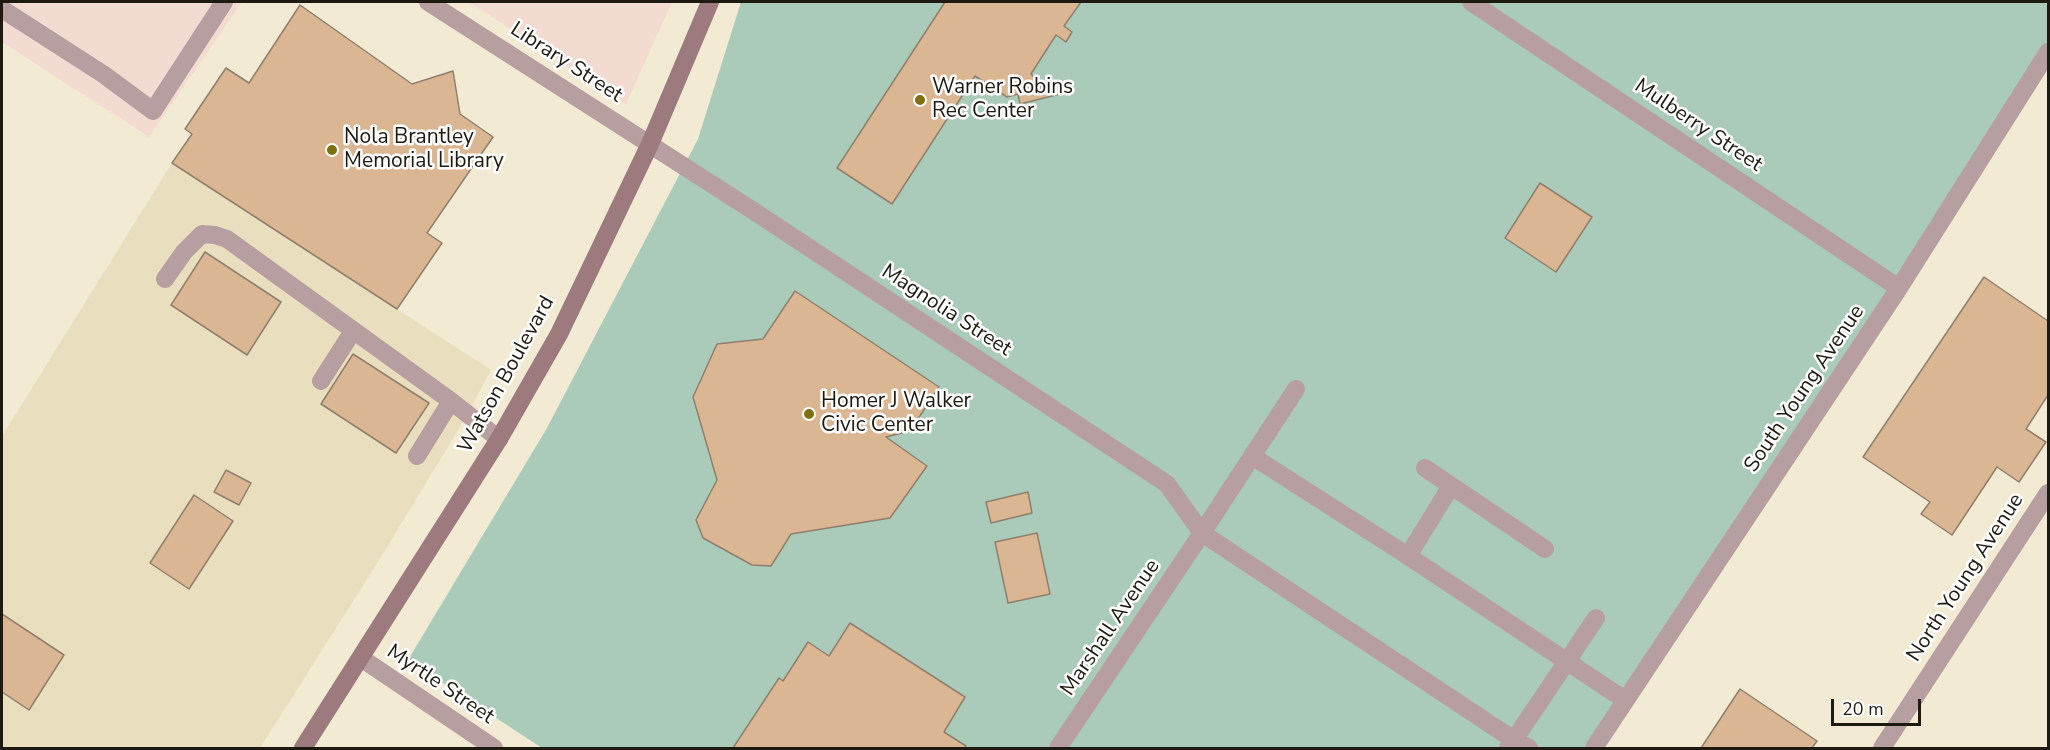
<!DOCTYPE html>
<style>
body{margin:0}
#map{position:relative;width:2050px;height:750px;overflow:hidden;background:#f2ead2;font-family:"Nunito Sans",sans-serif}
canvas{display:block}
.frame{position:absolute;inset:0;border:3px solid #1d1a12;pointer-events:none}
.scale{position:absolute;left:1831px;top:699px;width:90px;height:27px;box-sizing:border-box;border:3px solid #1d1a12;border-top:0;padding-left:8px;font-size:18px;line-height:21px;white-space:nowrap;color:#1d1a12;-webkit-text-stroke:4px #fff;paint-order:stroke}
</style>
<div id="map">
<canvas width="2050" height="750"></canvas>
<div class="frame"></div>
<div class="scale">20 m</div>
</div>
<script>
const ctx = document.querySelector('canvas').getContext('2d');
ctx.lineJoin = 'round';
function fill(path, color) { ctx.fillStyle = color; ctx.fill(path, 'evenodd'); }
function strokePath(path, color, width, dash) { ctx.strokeStyle = color; ctx.lineWidth = width; ctx.lineCap = dash ? 'butt' : 'round'; ctx.setLineDash(dash || []); ctx.stroke(path); }
function label(font, color, halo, rows, align = 'center') {
  ctx.font = font + ' "Nunito Sans",sans-serif'; ctx.lineWidth = 5; ctx.setLineDash([]); ctx.textBaseline = 'middle'; ctx.strokeStyle = halo; ctx.fillStyle = color; for (const [text, x, y, turn = 0] of rows) {
    ctx.save(); ctx.translate(x, y); ctx.rotate((+turn || 0) * Math.PI / 180); ctx.textAlign = isNaN(turn) ? turn : align; if (halo) ctx.strokeText(text, 0, 0); ctx.fillText(text, 0, 0); ctx.restore();
  }
}
const built = new Path2D(`
 M172 163 491 370 463 422 376 565 260 748H2V436Z`);
const education = new Path2D(`
 M2 2H242L149 137 2 42Z
 M469 2H672L626 104Z`);
const green = new Path2D(`
 M741 2H2048V44L1589 748H542L408 660 547 428 698 139Z`);
const building = new Path2D(`
 M945 2H1081L1064 26 1072 32 1066 42 1056 35 1031 74 1041 86 1057 82 1060 94 1020 104 1018 94 1007 97 975 76 892 204 837 168Z
 M300 5 412 84 453 71 460 114 493 137 427 233 442 243 397 309 172 163 192 134 185 129 226 68 249 83Z
 M1540 183 1592 217 1556 272 1505 238Z
 M205 252 281 302 247 355 171 305Z
 M1984 277 2048 321V395L2026 429 2046 442 2019 482 1997 467 1952 535 1921 514 1930 502 1863 457Z
 M795 291 939 387 910 431 886 437 927 466 890 518 791 534 771 566 752 565 703 538 696 520 717 480 693 397 717 344 763 339Z
 M353 354 429 403 396 453 321 404Z
 M226 470 251 483 239 505 214 492Z
 M1028 492 1032 513 991 523 986 502Z
 M194 495 233 521 189 589 150 563Z
 M1037 533 1050 594 1008 603 995 542Z
 M2 614 64 655 29 710 2 692Z
 M850 623 965 697 944 732 966 746 965 748H733L779 678 783 681 808 642 829 656Z
 M1740 689 1817 741 1812 748H1701Z`);
const service = new Path2D(`
 M165 279 184 252 202 234 215 235 227 239 451 401 499 439
 M321 381 353 331
 M1296 389 1202 533 1514 740 1596 618
 M417 456 451 401
 M1252 456 1408 556
 M1425 468 1545 549
 M1451 486 1408 556 1625 700
 M1508 748 1514 740 1529 748`);
const minor = new Path2D(`
 M428 2 752 210 1167 484 1202 533 1058 748
 M1471 2 1899 288
 M2 9 103 74 153 111 224 2
 M361 658 494 748
 M1594 748 1899 288 2048 52
 M1882 748 2048 493`);
const secondary = new Path2D(`
 M303 748 499 439 559 334 650 144 710 2`);
const markers = [
 [920,100,6,"#7f6f0e"],
 [332,150,6,"#7f6f0e"],
 [809,414,6,"#7f6f0e"]
];
const streetNames = [
 ["Library Street",566,63,33],
 ["Mulberry Street",1698,126,34],
 ["Magnolia Street",946,311,33],
 ["Watson Boulevard",507,375,-61],
 ["South Young Avenue",1805,389,-56],
 ["North Young Avenue",1966,578,-57],
 ["Marshall Avenue",1111,628,-56],
 ["Myrtle Street",440,685,34]
];
const poiNames = [
 ["Warner Robins",932,88],
 ["Rec Center",932,112],
 ["Nola Brantley",344,138],
 ["Memorial Library",344,162],
 ["Homer J Walker",821,402],
 ["Civic Center",821,426]
];
fill(built, '#e9dfbf');
fill(education, '#f3dbd2');
fill(green, '#aacbba');
fill(building, '#dab693');
strokePath(building, '#917f6e', 1.5);
strokePath(service, '#b79fa1', 18);
strokePath(minor, '#b79fa1', 18);
strokePath(secondary, '#9c7a7d', 18);
for (const [x, y, r, color] of markers) { const dot = new Path2D(); dot.arc(x, y, r, 0, 2 * Math.PI); ctx.fillStyle = color; ctx.fill(dot); strokePath(dot, '#fff', 2); }
label('21px', '#1d1a12', '#fff', streetNames);
label('21px', '#1d1a12', '#fff', poiNames, 'left');
</script>
